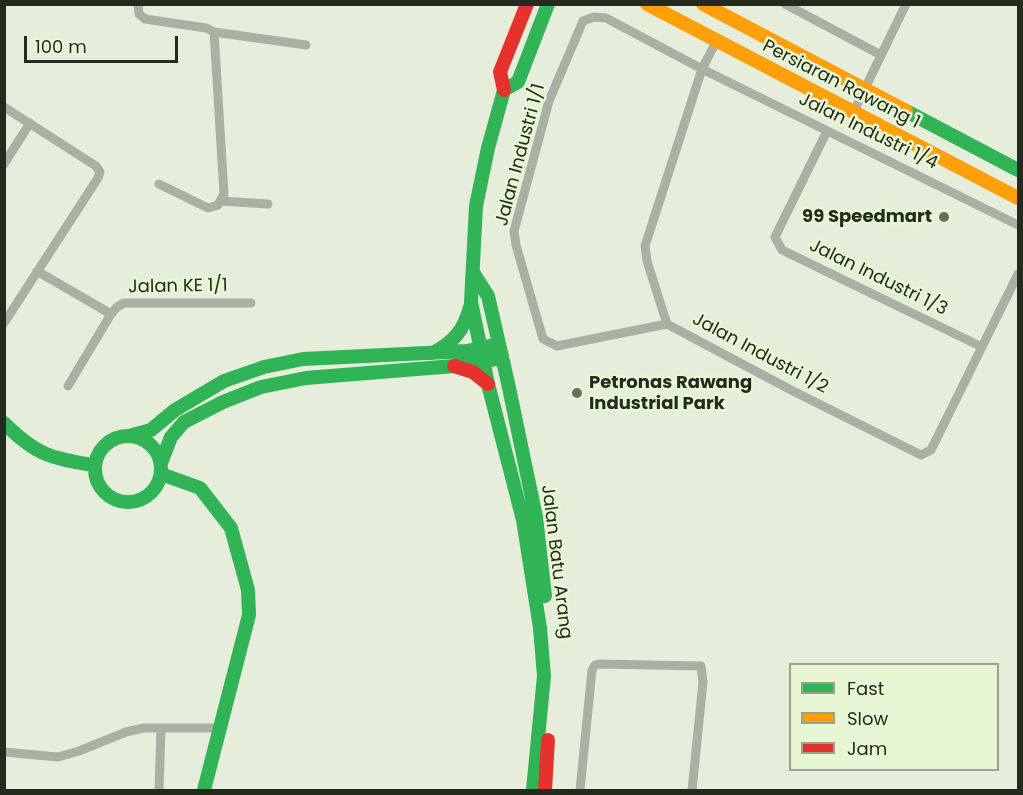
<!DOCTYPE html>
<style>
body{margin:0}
#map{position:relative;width:1023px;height:795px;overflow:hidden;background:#e6eedb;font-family:Poppins,sans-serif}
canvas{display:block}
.frame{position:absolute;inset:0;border:6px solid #242a1d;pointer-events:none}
.legend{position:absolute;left:789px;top:663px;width:210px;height:108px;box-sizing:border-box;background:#e7f6d3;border:2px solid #99a48a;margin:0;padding:8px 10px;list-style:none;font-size:18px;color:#242a1d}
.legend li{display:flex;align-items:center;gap:12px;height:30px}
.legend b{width:30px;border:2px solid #99a48a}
.scale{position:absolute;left:24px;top:36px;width:154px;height:27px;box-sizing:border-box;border:3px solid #242a1d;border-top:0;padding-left:8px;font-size:18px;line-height:21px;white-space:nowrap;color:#242a1d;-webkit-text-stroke:4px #e7f6d3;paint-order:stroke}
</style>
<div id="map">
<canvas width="1023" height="795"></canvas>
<div class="frame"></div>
<ul class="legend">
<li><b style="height:8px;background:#30b455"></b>Fast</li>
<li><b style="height:8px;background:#ff9f0a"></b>Slow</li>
<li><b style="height:8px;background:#e5322d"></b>Jam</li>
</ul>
<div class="scale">100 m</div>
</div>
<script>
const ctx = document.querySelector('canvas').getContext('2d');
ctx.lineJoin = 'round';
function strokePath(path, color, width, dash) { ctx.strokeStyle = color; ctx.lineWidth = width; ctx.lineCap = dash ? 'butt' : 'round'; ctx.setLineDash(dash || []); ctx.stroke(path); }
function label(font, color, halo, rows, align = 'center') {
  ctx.font = font + ' Poppins,sans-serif'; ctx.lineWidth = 5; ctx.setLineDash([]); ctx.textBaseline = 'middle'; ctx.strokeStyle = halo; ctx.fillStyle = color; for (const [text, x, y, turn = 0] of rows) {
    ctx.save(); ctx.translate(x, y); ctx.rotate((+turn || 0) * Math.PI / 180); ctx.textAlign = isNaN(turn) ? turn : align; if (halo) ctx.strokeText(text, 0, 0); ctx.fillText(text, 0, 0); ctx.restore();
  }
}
const street = new Path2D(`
 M138 4 139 14 145 19 206 28 214 32 306 45
 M785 4 881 55
 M717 40 702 69 645 246 647 261 667 324 791 390 921 455 931 450 1018 274
 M4 107 96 166 100 172 98 178 4 323
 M854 111 906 4
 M827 131 775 237 782 250 982 347
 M4 164 30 123
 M159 184 208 208 218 205 224 194 214 32
 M221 201 268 204
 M37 271 111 314
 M667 324 557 346 543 339 516 245 514 231 549 101 583 21 594 17 606 18 702 69 1018 225
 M68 386 111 314 117 307 124 303H251
 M4 752 58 757 79 751 126 732 144 728H221
 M159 790 161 728
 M580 790 592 670 595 665 599 664 701 666 703 682 692 790`);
const fast = new Path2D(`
 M906 111 1018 170
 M474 274 488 296 508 383 536 517 545 596
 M433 353C454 342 464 330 470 307
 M4 423C35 454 51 459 94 465
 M132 435 151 430 175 410 224 381 264 367 303 359 467 351 499 344
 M95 469a33 33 0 1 1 66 0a33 33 0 1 1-66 0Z
 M161 463 171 437 184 422 223 402 261 387 306 378 454 366 502 358
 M161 474 200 488 231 528 248 590 249 615 204 790
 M533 790 544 676 540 628 523 520 488 384 471 302 476 206 488 148 504 90 518 82 548 4`);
const slow = new Path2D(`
 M647 4 1018 198
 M703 4 906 111`);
const jam = new Path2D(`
 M504 90 500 72 527 4
 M454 366 473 372 488 384
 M545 790 548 740`);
const markers = [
 [944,217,6,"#686f60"],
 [577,393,6,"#686f60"]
];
const streetNames = [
 ["Persiaran Rawang 1",841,85,27],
 ["Jalan Industri 1/4",868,132,26],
 ["Jalan Industri 1/1",521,155,-75],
 ["Jalan Industri 1/3",878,278,26],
 ["Jalan KE 1/1",178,287,-1],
 ["Jalan Industri 1/2",760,354,28],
 ["Jalan Batu Arang",556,562,83]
];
const poiNames = [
 ["99 Speedmart",932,217],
 ["Petronas Rawang",589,383,"left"],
 ["Industrial Park",589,404,"left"]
];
strokePath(street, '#aab0a4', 9);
strokePath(fast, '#30b455', 14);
strokePath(slow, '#ff9f0a', 14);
strokePath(jam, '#e5322d', 14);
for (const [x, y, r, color] of markers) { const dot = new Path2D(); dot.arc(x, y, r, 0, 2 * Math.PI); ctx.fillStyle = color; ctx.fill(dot); strokePath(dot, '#e7f6d3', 2); }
label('18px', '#242a1d', '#e7f6d3', streetNames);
label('bold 18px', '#242a1d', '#e7f6d3', poiNames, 'right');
</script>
